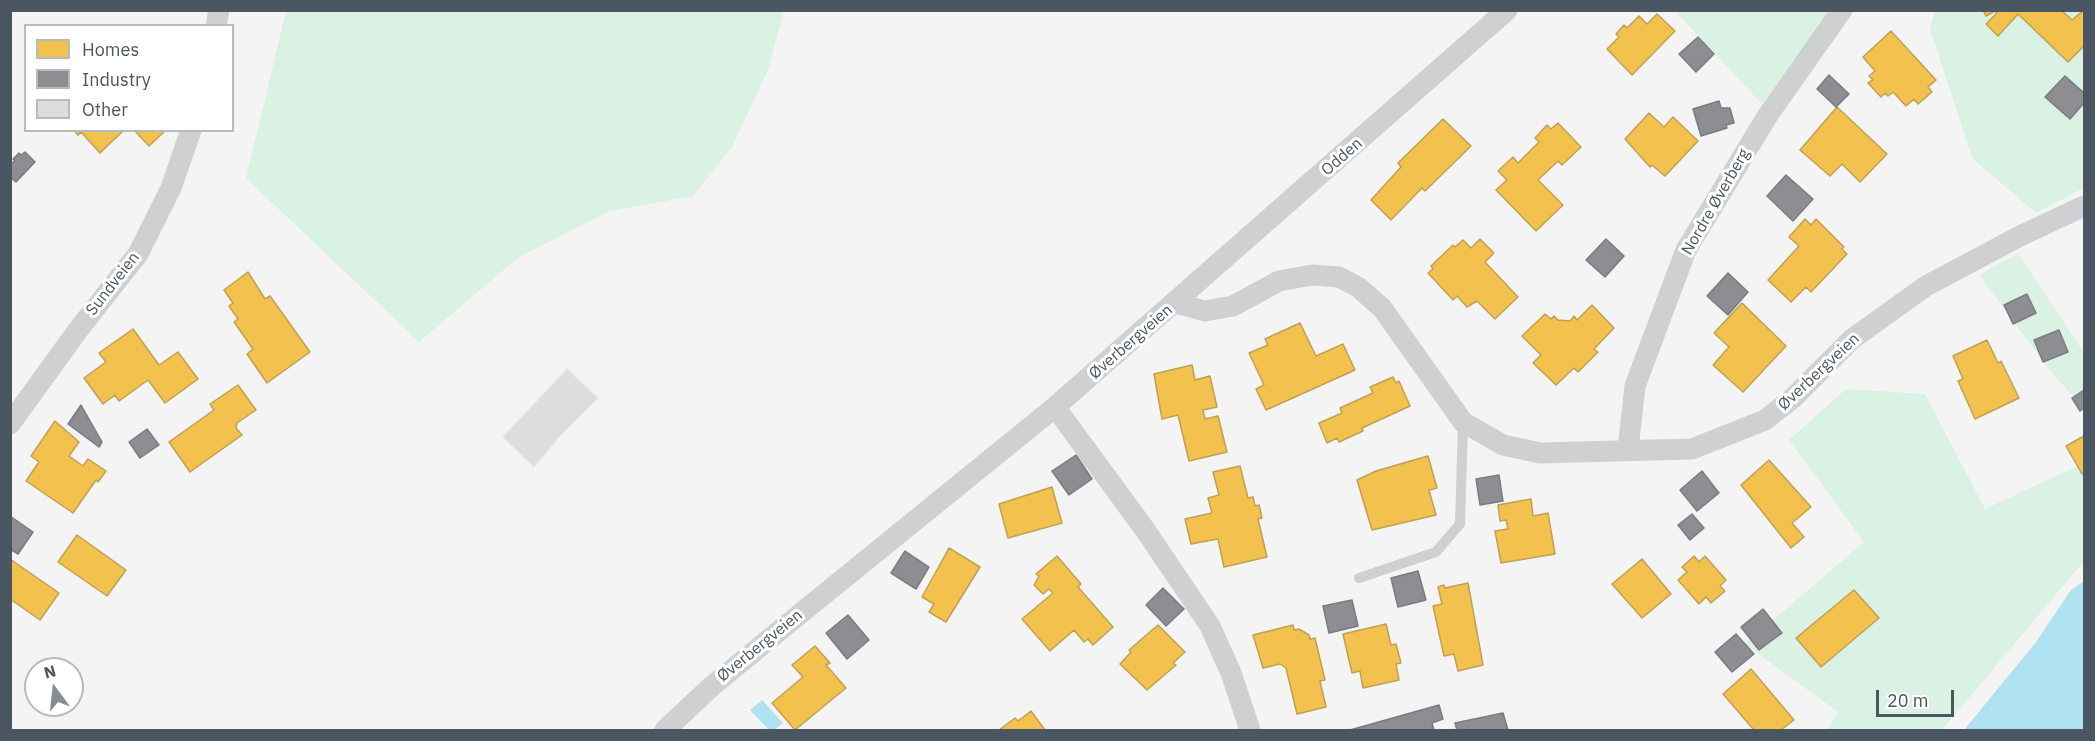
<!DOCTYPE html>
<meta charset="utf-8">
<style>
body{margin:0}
#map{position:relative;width:2095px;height:741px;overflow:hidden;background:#f4f4f4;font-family:"IBM Plex Sans",sans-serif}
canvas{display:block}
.frame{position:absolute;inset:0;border:12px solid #4a5661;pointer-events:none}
.legend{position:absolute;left:24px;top:24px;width:210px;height:108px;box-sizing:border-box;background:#fff;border:2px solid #b7bbc0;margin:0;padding:8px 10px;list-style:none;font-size:18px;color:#4a5661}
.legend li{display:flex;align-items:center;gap:12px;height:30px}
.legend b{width:30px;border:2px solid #b7bbc0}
.north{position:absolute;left:24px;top:657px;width:60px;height:60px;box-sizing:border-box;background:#fff;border:2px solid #b7bbc0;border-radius:50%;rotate:345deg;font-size:16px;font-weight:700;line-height:24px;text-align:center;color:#4a5661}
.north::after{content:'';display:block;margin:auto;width:21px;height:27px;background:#868d94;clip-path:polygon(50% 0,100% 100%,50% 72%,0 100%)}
.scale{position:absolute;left:1876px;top:690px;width:78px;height:27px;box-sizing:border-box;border:3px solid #4a5661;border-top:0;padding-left:8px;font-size:18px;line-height:21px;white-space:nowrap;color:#4a5661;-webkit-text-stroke:4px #fff;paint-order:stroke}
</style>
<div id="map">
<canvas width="2095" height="741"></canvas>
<div class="frame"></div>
<ul class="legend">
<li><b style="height:16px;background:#f2c14e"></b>Homes</li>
<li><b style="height:16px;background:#8d8d92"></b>Industry</li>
<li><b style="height:16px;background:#ddddde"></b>Other</li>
</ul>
<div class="north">N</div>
<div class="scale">20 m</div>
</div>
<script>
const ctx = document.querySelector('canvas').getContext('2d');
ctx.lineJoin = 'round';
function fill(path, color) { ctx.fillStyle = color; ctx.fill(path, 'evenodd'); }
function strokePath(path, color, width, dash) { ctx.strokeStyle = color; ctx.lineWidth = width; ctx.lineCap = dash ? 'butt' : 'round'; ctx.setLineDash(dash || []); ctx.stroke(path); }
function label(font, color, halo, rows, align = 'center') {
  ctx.font = font + ' "IBM Plex Sans",sans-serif'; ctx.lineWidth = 6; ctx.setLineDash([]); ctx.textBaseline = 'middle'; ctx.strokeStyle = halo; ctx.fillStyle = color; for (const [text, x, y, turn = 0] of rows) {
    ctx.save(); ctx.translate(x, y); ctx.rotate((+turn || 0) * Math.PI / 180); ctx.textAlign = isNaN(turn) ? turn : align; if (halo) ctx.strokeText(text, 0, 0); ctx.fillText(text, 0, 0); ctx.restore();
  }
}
const green = new Path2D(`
 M286 11V10L784 11 768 70 732 147 693 196 610 211 519 257 419 342 246 178Z
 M1675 11H1831L1762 104Z
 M1935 11H2084V188L2036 213 1972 158 1930 28Z
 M2018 253 2084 353V408L2051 372 1979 275Z
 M1846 389 1925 394 1985 509 2084 463V561L1942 730H1827L1838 712 1745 644 1864 542 1789 440Z`);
const water = new Path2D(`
 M2084 581V730H1964L2036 642 2071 590Z
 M762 700 783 723 774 730H769L750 710Z`);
const homes = new Path2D(`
 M1983 10H2061L2072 20 2084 10V46L2068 62 2018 14 1998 36 1986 24 1997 13 1995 11 1986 16Z
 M1657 14 1675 31 1632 75 1607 49 1619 37 1616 34 1624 25 1627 28 1639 16 1647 24Z
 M1891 31 1936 80 1928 87 1932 92 1918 104 1914 99 1906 106 1893 92 1888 96 1885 93 1881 97 1868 83 1873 80 1869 76 1875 71 1863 57Z
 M1837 107 1887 154 1860 182 1842 164 1830 176 1800 150Z
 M1649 113 1664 127 1673 117 1698 141 1665 176 1652 165 1650 167 1625 139Z
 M1443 119 1471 146 1425 191 1422 188 1391 220 1371 200 1401 167 1398 163Z
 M1558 123 1581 147 1562 165 1558 161 1538 180 1563 205 1536 231 1496 190 1507 180 1498 171 1513 157 1518 163 1539 142 1535 138 1547 125 1551 129Z
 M74 130H124L100 153 81 132 78 135Z
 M134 130H166L149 146Z
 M1805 219 1811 225 1816 219 1844 247 1842 249 1847 254 1811 292 1806 287 1791 302 1768 280 1799 246 1789 237Z
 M1480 239 1494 253 1485 262 1518 297 1495 319 1477 301 1467 307 1457 296 1453 300 1428 273 1433 269 1431 266 1453 245 1455 247 1463 240 1471 248Z
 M248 272 265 299 270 296 310 352 267 383 247 354 253 349 234 322 238 319 229 306 233 303 224 290Z
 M1742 303 1786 346 1743 392 1713 365 1729 347 1714 333Z
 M1592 305 1614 328 1594 349 1598 352 1578 372 1574 368 1556 385 1533 363 1541 355 1522 336 1545 314 1551 319 1554 316 1558 320 1570 321 1574 316 1577 320Z
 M1300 323 1316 356 1343 344 1355 370 1266 410 1256 389 1264 385 1249 353 1268 345 1265 339Z
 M133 329 159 365 178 352 198 379 165 403 148 380 119 401 115 395 103 404 84 378 106 362 99 353Z
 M1987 340 1998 363 2001 361 2019 398 1975 419 1958 381 1963 379 1953 356Z
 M1192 365 1195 380 1210 376 1217 407 1203 410 1205 419 1218 416 1227 452 1189 461 1178 415 1162 419 1154 374Z
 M1393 377 1396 383 1399 381 1410 406 1362 428 1363 431 1339 442 1337 438 1327 443 1319 423 1342 413 1340 408 1373 393 1370 387Z
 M238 385 256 410 237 423 236 428 242 435 190 472 169 442 214 410 210 404Z
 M55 421 79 442 69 456 83 466 88 459 106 471 98 482 96 480 73 513 26 481 39 462 31 456Z
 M2084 436V473L2082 474 2066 446Z
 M1428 456 1437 488 1429 490 1436 515 1372 530 1357 480 1376 471Z
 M1769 460 1811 507 1792 523 1804 537 1791 548 1741 485Z
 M1240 466 1248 498 1253 497 1255 506 1259 505 1262 518 1258 519 1267 557 1224 567 1218 539 1191 544 1185 519 1212 513 1208 498 1219 495 1213 472Z
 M1052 487 1062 523 1008 538 999 504Z
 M1531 499 1533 516 1548 513 1555 554 1501 563 1495 531 1508 529 1506 520 1500 521 1498 505Z
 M77 535 126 570 107 596 58 562Z
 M949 548 980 567 946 622 929 612 934 604 922 597Z
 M1057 556 1081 584 1078 587 1113 627 1093 645 1088 639 1084 642 1074 630 1050 651 1022 619 1053 593 1049 589 1043 594 1034 585 1039 576 1036 574Z
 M1694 556 1699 562 1705 556 1726 580 1720 586 1725 591 1711 603 1706 597 1699 604 1678 580 1687 572 1682 567Z
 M10 559 59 593 40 620 10 599Z
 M1642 559 1671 594 1642 618 1612 584Z
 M1468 583 1483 665 1458 671 1454 654 1444 656 1433 606 1442 604 1438 587 1444 585 1445 588Z
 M1854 590 1879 618 1821 667 1796 638Z
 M1386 624 1391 645 1396 644 1401 663 1396 664 1399 680 1363 688 1360 671 1352 673 1343 634Z
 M1158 625 1185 652 1173 663 1176 665 1147 690 1120 664 1131 652 1129 650Z
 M1293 625 1294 630 1299 629 1309 635 1310 639 1315 638 1325 680 1320 681 1326 707 1297 714 1286 668 1280 664 1263 668 1253 635Z
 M815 646 830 663 826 665 846 688 795 730 772 703 803 677 792 665Z
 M1751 669 1794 720 1781 730H1754L1723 694Z
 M1031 711 1045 730H999L1015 718 1018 721Z`);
const industry = new Path2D(`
 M1698 37 1714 54 1696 72 1679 54Z
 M1829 75 1849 94 1836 107 1817 89Z
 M2065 76 2084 93V103L2070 119 2045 97Z
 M1719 101 1721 108H1730L1734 123 1726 125 1727 128 1701 136 1693 109Z
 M25 152 35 162 16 182 10 177V164L15 161 13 159 19 153 21 155Z
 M1786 175 1813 199 1793 221 1767 196Z
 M1606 239 1624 256 1605 277 1586 260Z
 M1728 273 1748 292 1728 315 1707 296Z
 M2027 294 2036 313 2013 324 2004 305Z
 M2059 330 2068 352 2043 362 2034 340Z
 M2084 390V408L2080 411 2072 398Z
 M81 405 102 442 99 447 68 424Z
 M147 429 159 445 140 458 129 442Z
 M1076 455 1092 479 1069 495 1052 471Z
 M1702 471 1719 493 1697 511 1680 490Z
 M1499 475 1503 501 1480 505 1476 479Z
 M1692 514 1704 528 1690 540 1678 525Z
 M10 516 33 532 18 554 10 549Z
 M905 551 929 567 916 589 891 573Z
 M1418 571 1426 600 1398 607 1391 578Z
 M1163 588 1184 609 1166 626 1146 605Z
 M1352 600 1358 626 1329 633 1323 606Z
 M1763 609 1782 633 1759 650 1741 627Z
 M848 615 869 640 847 659 826 633Z
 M1736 634 1754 654 1732 672 1715 652Z
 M1439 705 1443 719 1432 723 1434 730H1350Z
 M1503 713 1508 730H1457L1455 723Z`);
const building = new Path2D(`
 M567 369 598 398 558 438 534 467 503 437Z`);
const lane = new Path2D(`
 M1359 578 1436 552 1460 524 1463 422`);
const street = new Path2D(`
 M216 26 219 10
 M1176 303 1205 311 1233 306 1279 281 1312 275 1339 277 1358 287 1382 308 1463 422 1503 445 1540 453 1692 449 1765 420 1793 398 1852 339 1926 286 2020 236 2084 206
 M1055 407 1146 531 1210 626 1231 673 1250 730
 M10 424 78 330 138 254 171 188 191 130
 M1628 449 1635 386 1686 250 1768 115 1842 10
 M665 730 712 686 790 622 1055 407 1507 10`);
const streetNames = [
 ["Odden",1342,157,-41],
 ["Nordre Øverberg",1716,202,-60],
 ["Sundveien",113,284,-52],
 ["Øverbergveien",1131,342,-41],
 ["Øverbergveien",1819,372,-43],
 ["Øverbergveien",760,646,-39]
];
fill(green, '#d9f2e3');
fill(water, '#aee2f0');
fill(homes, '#f2c14e');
strokePath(homes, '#c0a154', 1.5);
fill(industry, '#8d8d92');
strokePath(industry, '#797c83', 1.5);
fill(building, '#ddddde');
strokePath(building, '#e5e6e7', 1.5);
strokePath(lane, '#ced0d2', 10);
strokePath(street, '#ced0d2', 21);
label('16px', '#4a5661', '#fff', streetNames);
</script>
